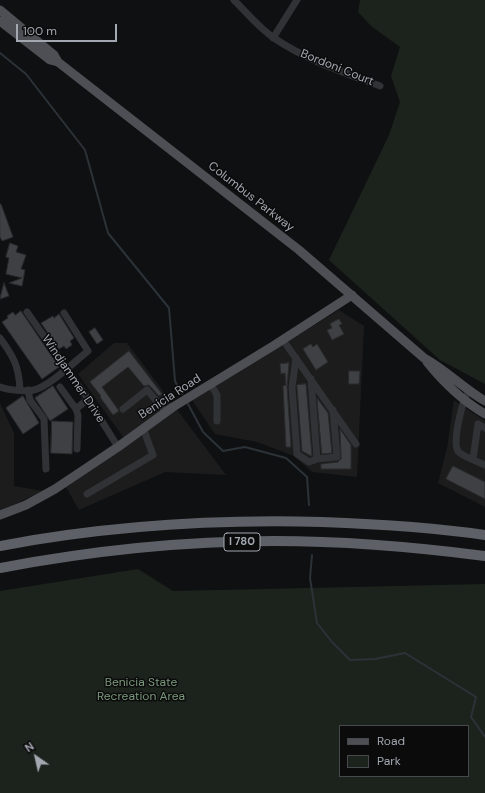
<!DOCTYPE html>
<style>
body{margin:0}
#map{position:relative;width:485px;height:793px;overflow:hidden;background:#0f1011;font-family:"DM Sans",sans-serif}
canvas{display:block}
.legend{position:absolute;left:339px;top:725px;width:130px;height:52px;box-sizing:border-box;background:#0b0b0c;border:1px solid #47494e;margin:0;padding:5px 7px;list-style:none;font-size:12px;color:#a2a7b0}
.legend li{display:flex;align-items:center;gap:8px;height:20px}
.legend b{width:20px;border:1px solid #47494e}
.north{position:absolute;left:16px;top:737px;width:40px;height:40px;-webkit-text-stroke:3px #0b0b0c;paint-order:stroke;rotate:326deg;font-size:11px;font-weight:700;line-height:16px;text-align:center;color:#a2a7b0}
.north::after{content:'';display:block;margin:auto;width:14px;height:18px;background:#a2a7b0;clip-path:polygon(50% 0,100% 100%,50% 72%,0 100%)}
.scale{position:absolute;left:16px;top:24px;width:101px;height:18px;box-sizing:border-box;border:2px solid #a2a7b0;border-top:0;padding-left:5px;font-size:12px;line-height:14px;white-space:nowrap;color:#a2a7b0;-webkit-text-stroke:3px #0b0b0c;paint-order:stroke}
</style>
<div id="map">
<canvas width="485" height="793"></canvas>
<ul class="legend">
<li><b style="height:5px;background:#4d4f54"></b>Road</li>
<li><b style="height:11px;background:#1c231d"></b>Park</li>
</ul>
<div class="north">N</div>
<div class="scale">100 m</div>
</div>
<script>
const ctx = document.querySelector('canvas').getContext('2d');
ctx.lineJoin = 'round';
function fill(path, color) { ctx.fillStyle = color; ctx.fill(path, 'evenodd'); }
function strokePath(path, color, width, dash) { ctx.strokeStyle = color; ctx.lineWidth = width; ctx.lineCap = dash ? 'butt' : 'round'; ctx.setLineDash(dash || []); ctx.stroke(path); }
function label(font, color, halo, rows, align = 'center') {
  ctx.font = font + ' "DM Sans",sans-serif'; ctx.lineWidth = 3; ctx.setLineDash([]); ctx.textBaseline = 'middle'; ctx.strokeStyle = halo; ctx.fillStyle = color; for (const [text, x, y, turn = 0] of rows) {
    ctx.save(); ctx.translate(x, y); ctx.rotate((+turn || 0) * Math.PI / 180); ctx.textAlign = isNaN(turn) ? turn : align; if (halo) ctx.strokeText(text, 0, 0); ctx.fillText(text, 0, 0); ctx.restore();
  }
}
const built = new Path2D(`
 M339 310 364 326 357 477 312 472 294 456 257 442 215 434 192 400Z
 M114 343H127L226 475 165 472 79 510 62 480 123 437 78 374Z
 M454 400 485 421V507L438 483 447 448Z
 M0 403 14 433V486L43 491 0 511Z`);
const green = new Path2D(`
 M360 0H485V384L440 360 329 260 389 135 400 102 391 76 400 47 371 26 358 12Z
 M138 569 173 591 485 584V793H0V591ZM340 726H468V776H340Z`);
const stream = new Path2D(`
 M0 53 26 74 85 150 108 233 169 308 175 381 182 394
 M188 404 203 432 223 451 245 447 286 458 307 477 309 505
 M312 555 310 578 317 623 332 642 350 660 375 659 405 653 476 697 471 717 485 737`);
const building = new Path2D(`
 M0 204H1L13 237 2 241 0 237Z
 M10 243 18 246 16 252 26 255 21 269 25 270 22 286 9 283 22 278 6 274 9 258 6 257Z
 M4 283 9 296 0 299Z
 M21 311 59 367 42 379 2 322 8 318 7 316 13 312 15 315Z
 M59 314 74 338 70 341 72 345 66 349 64 346 59 349 41 323 53 316 54 318Z
 M339 319 342 324 339 325 344 334 332 340 327 330 332 328 330 324Z
 M95 328 103 340 97 344 89 332Z
 M311 344 313 347 317 344 328 362 316 370 303 349Z
 M129 351 162 394 159 396 149 385 144 386 128 367 102 387 119 411 113 415 100 397 101 396 90 382Z
 M289 363 287 387 291 447H286L283 386 286 385 285 373 281 374 280 364Z
 M349 371H360L359 384H349Z
 M306 384 312 456H311L302 451 297 387V385Z
 M53 386 68 409 50 421 35 398Z
 M23 396 39 423 23 434 6 408Z
 M317 398 328 413 332 453 322 454Z
 M52 421 73 422 72 454 51 453Z
 M340 429 351 445V469H321V464L338 462 341 459Z
 M453 466 485 482V499L446 479Z`);
const minor = new Path2D(`
 M234 0C247 13 259 28 274 38 306 60 343 72 380 86
 M273 38 297 0
 M27 312 88 399 118 447
 M0 338C14 357 19 367 20 390
 M283 340 356 444
 M296 358 292 387 297 454 309 462 317 459 337 457 333 410
 M311 379 317 459
 M211 385 217 395V421
 M0 387C9 390 25 392 34 390 51 385 74 362 88 351L64 313
 M60 387 76 409 78 415 77 449
 M28 390 30 400 44 419 46 469
 M466 396C462 405 452 442 458 451 461 456 479 462 485 465
 M76 409 88 399
 M123 409 147 390 166 412
 M473 459 478 424 485 428
 M87 494 153 455 143 428`);
const major = new Path2D(`
 M0 10 54 55 58 62 299 250 424 358C446 370 463 388 485 401
 M0 21 50 60 58 62
 M427 362C443 382 463 401 485 414
 M0 515 26 505 55 489 118 447 173 407 273 346 352 295`);
const highway = new Path2D(`
 M0 546C106 526 214 519 322 522 377 524 431 527 485 535
 M0 568C90 551 182 541 274 541 344 541 415 547 485 556`);
const shields = [
 [242,542,36]
];
const shieldNames = [
 ["I 780",242,542]
];
const streetNames = [
 ["Bordoni Court",337,68,22],
 ["Columbus Parkway",251,197,38],
 ["Windjammer Drive",73,379,56],
 ["Benicia Road",170,397,-33]
];
const parkNames = [
 ["Benicia State",141,683],
 ["Recreation Area",141,697]
];
fill(built, '#1c1c1d');
fill(green, '#1c231d');
strokePath(stream, '#2b3238', 2);
fill(building, '#3f4044');
strokePath(building, '#2a2a2c', 1);
strokePath(minor, '#313235', 7);
strokePath(major, '#4d4f54', 9);
strokePath(highway, '#5d6066', 10);
for (const [x, y, w] of shields) { const box = new Path2D(); box.roundRect(x - w / 2, y - 9, w, 18, 3); ctx.fillStyle = '#0b0b0c'; ctx.fill(box); strokePath(box, '#a2a7b0', 1); }
label('bold 11px', '#a2a7b0', null, shieldNames);
label('12px', '#a2a7b0', '#0b0b0c', streetNames);
label('12px', '#7b997c', '#0b0b0c', parkNames);
</script>
